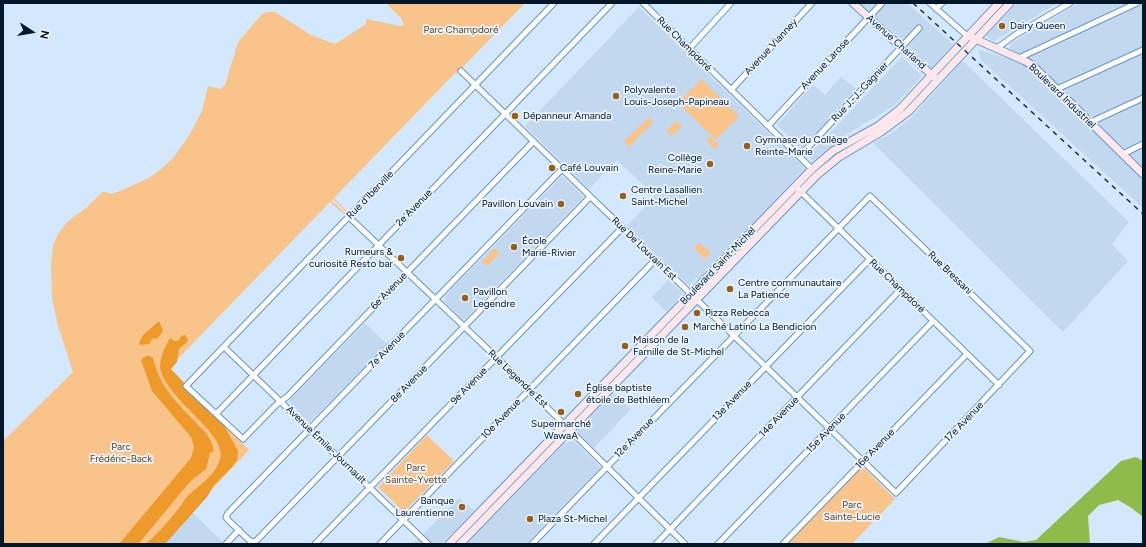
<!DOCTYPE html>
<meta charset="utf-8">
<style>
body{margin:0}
#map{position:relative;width:1146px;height:547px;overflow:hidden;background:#d4e8fd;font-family:Figtree,sans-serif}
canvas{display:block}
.frame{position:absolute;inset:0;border:4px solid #041729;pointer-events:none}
.north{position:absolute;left:12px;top:12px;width:40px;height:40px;-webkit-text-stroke:3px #eaf4ff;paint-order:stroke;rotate:102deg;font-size:11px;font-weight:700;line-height:16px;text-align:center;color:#041729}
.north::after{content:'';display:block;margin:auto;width:14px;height:18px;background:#041729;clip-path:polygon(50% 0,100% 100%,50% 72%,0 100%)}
</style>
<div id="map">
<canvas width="1146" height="547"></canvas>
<div class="frame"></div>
<div class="north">N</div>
</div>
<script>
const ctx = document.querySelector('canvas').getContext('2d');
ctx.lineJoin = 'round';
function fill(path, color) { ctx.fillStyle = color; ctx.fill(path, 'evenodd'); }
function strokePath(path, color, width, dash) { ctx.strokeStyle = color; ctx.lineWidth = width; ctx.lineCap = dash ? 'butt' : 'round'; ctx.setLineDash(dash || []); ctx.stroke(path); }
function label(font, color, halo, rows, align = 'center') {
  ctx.font = font + ' Figtree,sans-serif'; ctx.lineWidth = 3.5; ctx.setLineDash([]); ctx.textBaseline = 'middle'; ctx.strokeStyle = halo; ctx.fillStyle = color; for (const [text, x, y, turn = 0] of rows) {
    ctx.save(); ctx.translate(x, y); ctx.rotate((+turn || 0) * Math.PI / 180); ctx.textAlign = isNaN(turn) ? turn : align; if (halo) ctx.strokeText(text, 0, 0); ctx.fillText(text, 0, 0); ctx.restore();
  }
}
const built = new Path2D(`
 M860 3H907L953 44 934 67 931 68 906 43Z
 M1017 3H1058L994 41 987 37V34Z
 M1078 3H1143V208L981 60 978 50 992 53 1008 59 1010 44Z
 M639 7 804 167V169L699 280 696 278 689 286 627 226 655 196 617 160 589 189 525 126Z
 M902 57 922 76 895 105 847 134 813 161 808 156Z
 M961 62H964L1129 222 1112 244 1128 261 1063 332 873 143 893 132 911 118Z
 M841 77 856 89 802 149 777 125 813 85 825 95Z
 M562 176 583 196V198L465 319 463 320 444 301 446 298 445 296Z
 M668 280 682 292V295L666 312 652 297Z
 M365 323 387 344 309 423 289 401Z
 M613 393 631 409 594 448 578 433 577 430Z
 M572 439 599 466 600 468 526 544H466L565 443 566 444Z
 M459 498 474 511 441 544H413Z
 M191 511 225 544H161Z`);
const green = new Path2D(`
 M386 3H525L456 74 455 73 334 198 348 212 347 213 333 199 332 201 346 214 345 215 330 202 167 370 249 450 161 544H3V441L73 372 58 326 52 298 51 262 53 245 58 234 67 222 87 207 102 192H105L111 194 120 191 149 178 161 169 174 157 190 134 202 111 208 86 220 89 225 85 238 42 262 14 267 12H275L311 35 335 44 366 24V19L400 26 404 25 401 18Z
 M701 79 739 116 716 140 678 103Z
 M649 117 653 122 629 147 624 141Z
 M676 121 682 126 671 136 666 131Z
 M710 137 719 145 714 149 706 141Z
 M699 243 711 253 705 259 694 248Z
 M495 248 500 253 488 265 486 266 482 261Z
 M427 435 454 461 404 512 378 487Z
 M861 468H864L895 499 852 544H787Z`);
const forest = new Path2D(`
 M159 321 163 331 157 339 153 338 149 344 140 345 139 343 143 335Z
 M186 335 188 341 179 349 177 362 171 369 193 392 220 418 238 451 237 460 232 467 214 485 207 497 165 544H146C158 533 169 521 179 508 182 505 183 501 186 498 198 485 215 477 220 459 222 453 219 445 215 439 202 418 163 391 160 367 160 358 165 346 170 338L175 341 179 340 181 336Z
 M146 356H149L153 358C161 392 183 408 206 433L211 441 214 451 210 453 206 469 192 480 183 490 140 542 137 544H119L191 458 194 447 191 437 152 391 141 360Z`);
const water = new Path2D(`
 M1136 457 1143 461V517L1130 507 1118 500 1099 505 1088 516 1090 544H985L999 537 1024 542 1036 540 1121 461Z`);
const street = new Path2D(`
 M643 3 812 169
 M930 3 965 34 969 36
 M936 9 942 3
 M997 48 1015 35 1070 3
 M689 49 731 3
 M1019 58 1137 3
 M461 71C607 211 750 353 896 493L1030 351 870 196 737 333 734 336 532 544
 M1057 89 1143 50
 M731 90 812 3
 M1091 122 1143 98
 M768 126 882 3
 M533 142 288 396 276 405 243 439 186 386 554 3
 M1123 154 1143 144
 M800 156 919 28
 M562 169 228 513 226 517 228 520 250 541 254 542 257 540 590 197
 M795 186 999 385
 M349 217 494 355 685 544
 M224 347 428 544
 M216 414 612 3
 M226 544 239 530
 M315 544 622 228
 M380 544 655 260
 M594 544 870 259
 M656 544 901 289
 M718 544 933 321
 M783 544 967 354`);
const secondary = new Path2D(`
 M853 3 935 78
 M973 38 1025 61 1032 65 1143 174
 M449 544 812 169 833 151 878 126 900 109 999 3
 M460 544 817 175 839 157 881 132 908 112 1010 3`);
const rail = new Path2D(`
 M913 3 1143 214`);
const markers = [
 [1002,26,4,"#956017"],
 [616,96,4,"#956017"],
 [515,116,4,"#956017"],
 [747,146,4,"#956017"],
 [710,164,4,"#956017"],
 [552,168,4,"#956017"],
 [623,196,4,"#956017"],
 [561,204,4,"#956017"],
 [514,247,4,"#956017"],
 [401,258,4,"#956017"],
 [730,289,4,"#956017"],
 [465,298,4,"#956017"],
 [697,313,4,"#956017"],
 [685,327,4,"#956017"],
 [625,346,4,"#956017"],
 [578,394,4,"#956017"],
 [561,412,4,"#956017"],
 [462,507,4,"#956017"],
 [530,519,4,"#956017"]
];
const poiNames = [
 ["Dairy Queen",1010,26],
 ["Polyvalente",624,90],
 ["Louis-Joseph-Papineau",624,102],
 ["Dépanneur Amanda",523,116],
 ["Gymnase du Collège",755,140],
 ["Reinte-Marie",755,152],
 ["Collège",702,158,"right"],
 ["Reine-Marie",702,170,"right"],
 ["Café Louvain",560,168],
 ["Centre Lasallien",631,190],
 ["Saint-Michel",631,202],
 ["Pavillon Louvain",553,204,"right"],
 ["École",522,241],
 ["Marie-Rivier",522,253],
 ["Rumeurs &",393,252,"right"],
 ["curiosité Resto bar",393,264,"right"],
 ["Centre communautaire",738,283],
 ["La Patience",738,295],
 ["Pavillon",473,292],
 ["Legendre",473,304],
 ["Pizza Rebecca",705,313],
 ["Marché Latino La Bendicion",693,327],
 ["Maison de la",633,340],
 ["Famille de St-Michel",633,352],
 ["Église baptiste",586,388],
 ["étoile de Bethléem",586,400],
 ["Supermarché",561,424,"center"],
 ["WawaA",561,436,"center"],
 ["Banque",454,501,"right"],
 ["Laurentienne",454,513,"right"],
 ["Plaza St-Michel",538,519]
];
const parkNames = [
 ["Parc Champdoré",461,30],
 ["Parc",121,447],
 ["Frédéric-Back",121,459],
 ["Parc",416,468],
 ["Sainte-Yvette",416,480],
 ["Parc",852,505],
 ["Sainte-Lucie",852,517]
];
const streetNames = [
 ["Avenue Charland",896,42,42],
 ["Rue Champdoré",684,44,45],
 ["Avenue Vianney",771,47,-47],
 ["Avenue Larose",825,64,-47],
 ["Rue J.-J.-Gagnier",860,92,-47],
 ["Boulevard Industriel",1062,96,44],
 ["Rue d'Iberville",370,195,-46],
 ["2e Avenue",414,208,-46],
 ["Rue De Louvain Est",644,249,44],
 ["Boulevard Saint-Michel",718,266,-46],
 ["Rue Bressani",950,273,44],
 ["Rue Champdoré",897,286,44],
 ["6e Avenue",389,291,-46],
 ["7e Avenue",387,350,-46],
 ["Rue Legendre Est",518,379,44],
 ["8e Avenue",409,384,-46],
 ["9e Avenue",469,386,-46],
 ["13e Avenue",732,401,-46],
 ["14e Avenue",779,417,-46],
 ["10e Avenue",501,419,-46],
 ["17e Avenue",964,422,-46],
 ["15e Avenue",826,433,-46],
 ["12e Avenue",634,438,-46],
 ["Avenue Émile-Journault",326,445,44],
 ["16e Avenue",875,449,-46]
];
fill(built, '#c2d8ef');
fill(green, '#f9c489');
fill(forest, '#ed9a2a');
fill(water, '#8dbc4a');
strokePath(street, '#6596c5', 7);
strokePath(secondary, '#6596c5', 9);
strokePath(street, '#fff', 5);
strokePath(secondary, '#fee7eb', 7);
strokePath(rail, '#1f3244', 1.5, [5, 5]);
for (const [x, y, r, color] of markers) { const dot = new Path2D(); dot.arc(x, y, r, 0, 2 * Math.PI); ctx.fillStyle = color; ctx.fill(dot); strokePath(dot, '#eaf4ff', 1.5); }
label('10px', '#041729', '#eaf4ff', poiNames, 'left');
label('10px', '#65431a', '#eaf4ff', parkNames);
label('10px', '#041729', '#eaf4ff', streetNames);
</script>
